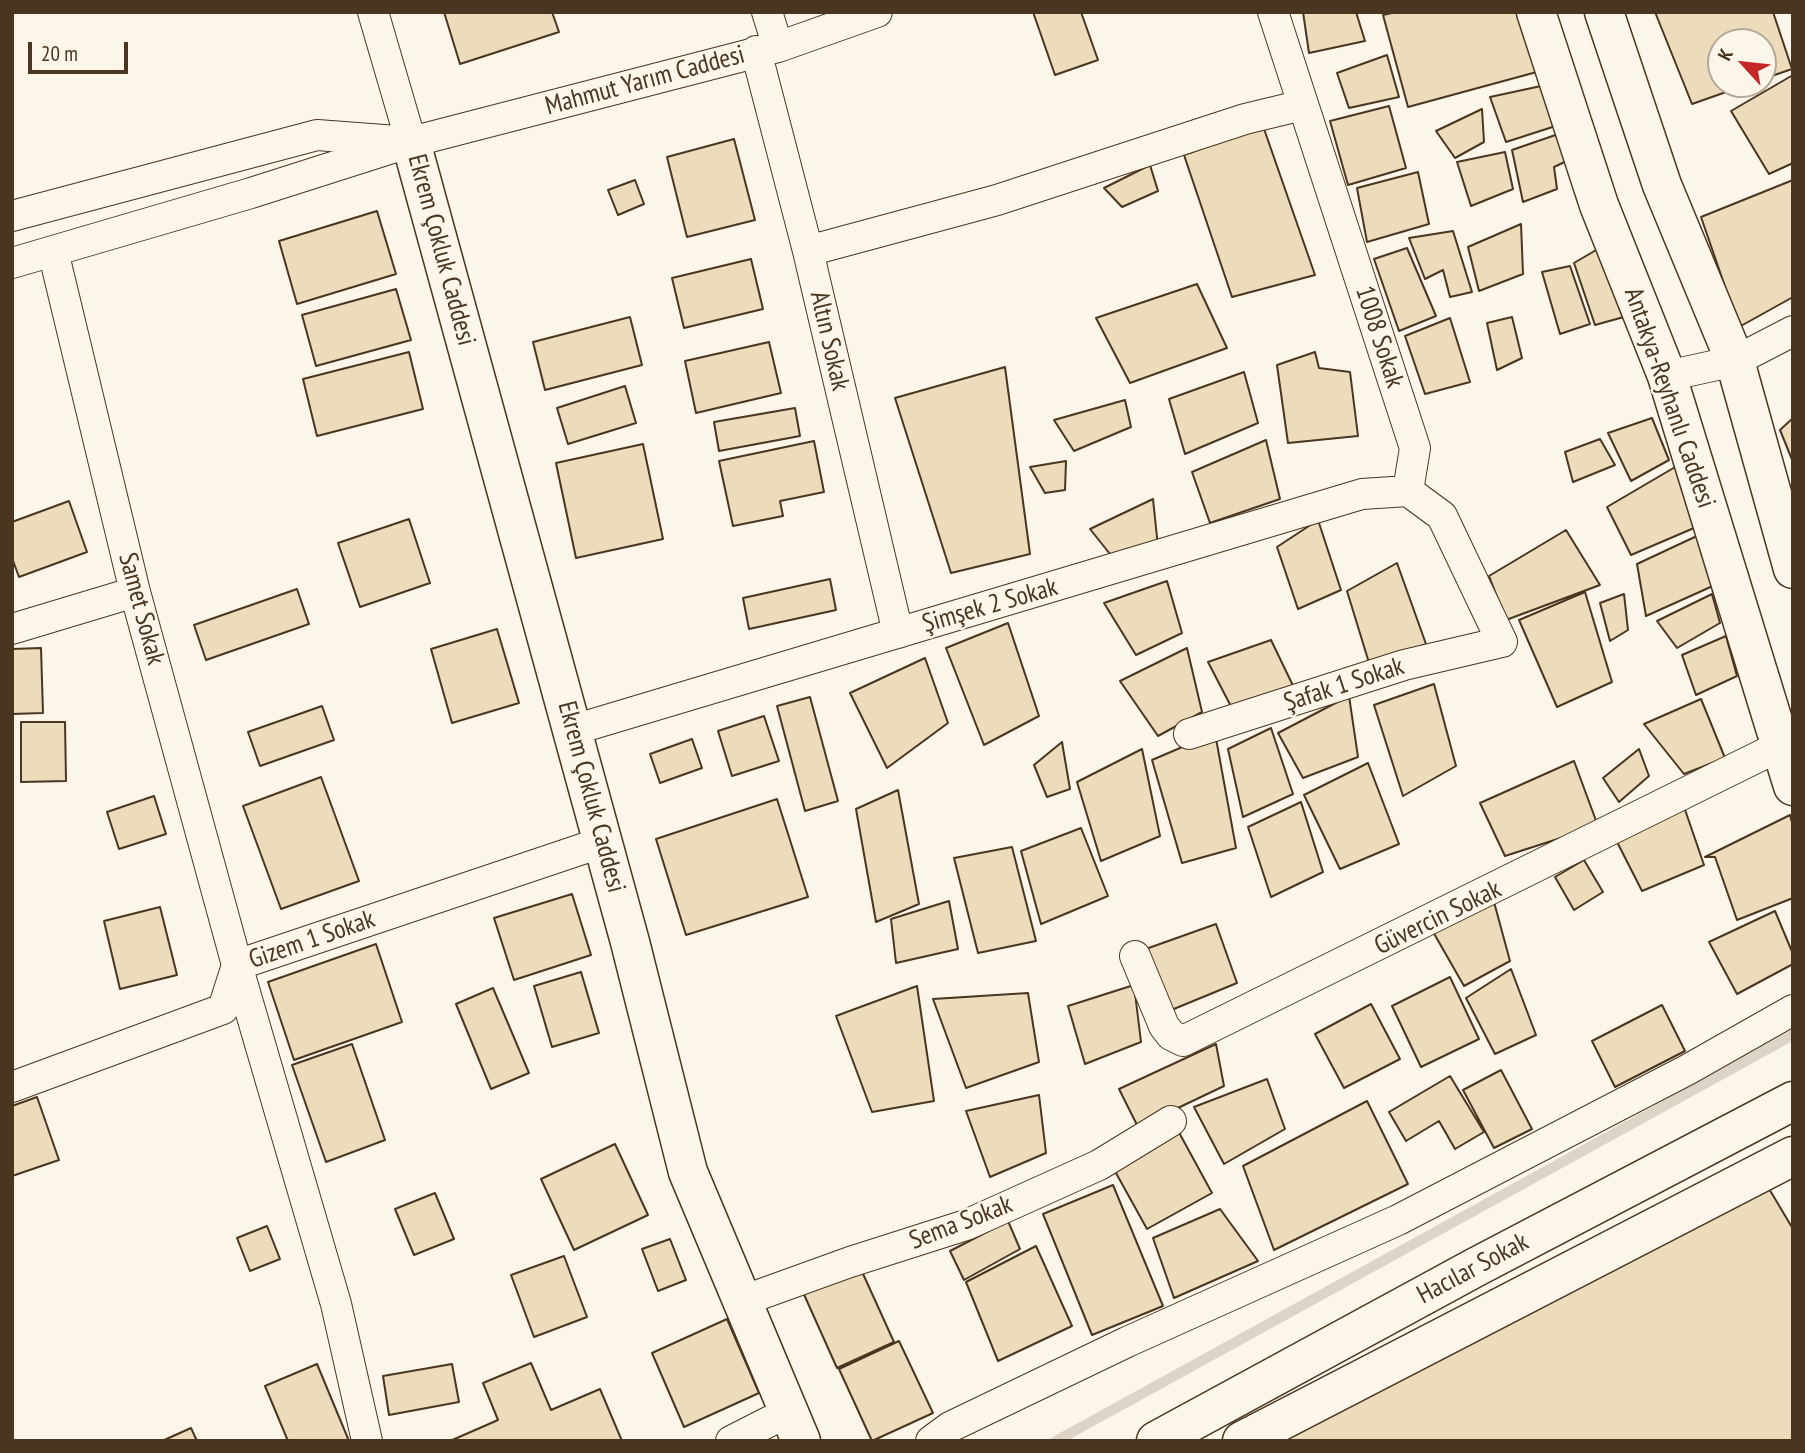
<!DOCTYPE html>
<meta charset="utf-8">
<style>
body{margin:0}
#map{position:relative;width:1805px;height:1453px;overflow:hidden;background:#fbf6e9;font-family:"PT Sans Narrow",sans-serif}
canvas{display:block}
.frame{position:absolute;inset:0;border:14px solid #4a3520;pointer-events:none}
.north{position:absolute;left:1707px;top:28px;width:70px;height:70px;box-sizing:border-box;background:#fbf6e9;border:2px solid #b4a999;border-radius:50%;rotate:297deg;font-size:19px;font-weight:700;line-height:28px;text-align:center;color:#4a3520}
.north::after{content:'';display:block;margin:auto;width:24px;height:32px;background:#c62828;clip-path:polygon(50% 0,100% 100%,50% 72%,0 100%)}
.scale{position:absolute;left:28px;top:42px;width:100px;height:32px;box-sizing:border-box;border:4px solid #4a3520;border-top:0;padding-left:9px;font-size:21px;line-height:24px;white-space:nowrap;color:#4a3520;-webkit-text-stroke:5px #fbf6e9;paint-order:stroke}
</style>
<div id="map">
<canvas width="1805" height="1453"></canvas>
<div class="frame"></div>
<div class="north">K</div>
<div class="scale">20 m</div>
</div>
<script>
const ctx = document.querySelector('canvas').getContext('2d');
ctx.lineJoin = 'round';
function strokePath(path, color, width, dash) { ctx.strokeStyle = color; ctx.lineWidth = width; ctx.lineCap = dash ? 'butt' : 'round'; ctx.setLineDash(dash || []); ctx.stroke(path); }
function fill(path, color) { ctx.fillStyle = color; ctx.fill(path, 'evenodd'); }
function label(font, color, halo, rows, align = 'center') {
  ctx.font = font + ' "PT Sans Narrow",sans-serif'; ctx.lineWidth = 5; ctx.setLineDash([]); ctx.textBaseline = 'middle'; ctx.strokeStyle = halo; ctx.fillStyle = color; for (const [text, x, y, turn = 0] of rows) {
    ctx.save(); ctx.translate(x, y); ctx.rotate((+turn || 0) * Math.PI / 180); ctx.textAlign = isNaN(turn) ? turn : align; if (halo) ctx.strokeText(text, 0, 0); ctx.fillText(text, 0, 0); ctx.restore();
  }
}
const stream = new Path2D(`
 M1056 1441 1793 1035`);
const building = new Path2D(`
 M444 12H552L559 32 460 64Z
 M1033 12H1081L1098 60 1055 75Z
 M1303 12H1356L1365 41 1309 53Z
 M1396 12H1525L1544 70 1408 107 1383 15Z
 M1655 12H1773L1792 69 1763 79V42H1721V84H1749L1692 104Z
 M1387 55 1399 97 1349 108 1337 73Z
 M1793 75V163L1769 174 1731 111Z
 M1555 83 1565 123 1506 142 1490 97Z
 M1389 106 1406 168 1348 185 1330 121Z
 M1482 109 1484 142 1455 158 1436 131Z
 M1263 126 1315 275 1232 297 1184 155Z
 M1570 130 1573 158 1554 167 1557 189 1523 202 1512 150Z
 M734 139 755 220 687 237 667 157Z
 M1505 152 1513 189 1471 206 1457 162Z
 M1150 165 1158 191 1122 207 1104 188Z
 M1418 172 1429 224 1367 242 1357 188Z
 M635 180 644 204 618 215 608 190Z
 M1793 180V297L1739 327 1701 217Z
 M377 211 396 274 297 304 279 241Z
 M1521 224 1523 274 1479 291 1468 247Z
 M1453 231 1472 292 1450 297 1443 270 1425 279 1409 238Z
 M1603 246 1631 315 1595 325 1574 263Z
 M1407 248 1436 316 1399 331 1374 259Z
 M751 259 763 309 684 328 672 278Z
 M1570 266 1590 324 1560 334 1542 272Z
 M1197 284 1227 348 1130 383 1096 318Z
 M396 289 411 340 316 366 302 315Z
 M630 317 642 365 545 390 533 342Z
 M1512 317 1522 358 1497 370 1487 323Z
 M1450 318 1470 382 1425 394 1405 336Z
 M769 342 781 393 696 413 685 361Z
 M409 352 423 409 317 436 303 379Z
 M1315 352 1319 368 1350 372 1358 436 1288 443 1277 365Z
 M1005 367 1030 554 951 573 895 398Z
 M1244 372 1258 423 1185 454 1169 399Z
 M625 386 636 423 568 444 557 408Z
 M1125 400 1131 427 1074 451 1054 420Z
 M795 408 800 436 719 451 714 422Z
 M1652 418 1669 460 1631 481 1608 433Z
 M1793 418V462L1780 430Z
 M1600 439 1615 465 1573 482 1565 452Z
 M1266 440 1280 499 1210 523 1192 472Z
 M814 441 824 492 780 501 783 516 733 526 719 461Z
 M643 444 663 539 576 558 556 463Z
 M1066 461 1065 490 1045 493 1030 467Z
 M1682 463 1694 528 1631 555 1607 507Z
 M1153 499 1158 547 1114 559 1090 529Z
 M69 501 87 552 19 577 12 558V522Z
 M409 519 430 583 360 607 338 543Z
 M1318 520 1341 590 1298 609 1277 547Z
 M1566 530 1600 585 1506 620 1489 576Z
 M1699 535 1715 585 1646 616 1637 564Z
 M1397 563 1426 644 1370 666 1347 591Z
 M830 579 836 610 749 629 743 598Z
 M1167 581 1182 633 1136 655 1104 603Z
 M297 589 309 624 206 660 194 625Z
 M1585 592 1612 682 1557 707 1519 620Z
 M1624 594 1628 630 1610 641 1600 603Z
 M1712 594 1720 623 1677 648 1657 621Z
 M1008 623 1039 716 984 745 946 648Z
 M497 629 519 703 452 723 431 649Z
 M1726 636 1737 676 1696 695 1682 655Z
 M1271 640 1298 696 1237 718 1208 662Z
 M41 648 43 713 12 714V649Z
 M1187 648 1202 712 1158 736 1120 681Z
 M925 658 948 723 887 768 850 693Z
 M1434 684 1456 766 1403 796 1374 705Z
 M1349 696 1358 757 1303 778 1278 733Z
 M810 697 838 801 805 811 777 706Z
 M1701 699 1725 758 1684 774 1644 724Z
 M322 706 334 740 260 766 248 732Z
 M764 716 779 761 732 776 718 731Z
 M21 722H65L66 781 21 782Z
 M1271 728 1293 794 1243 817 1228 749Z
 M1215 733 1236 848 1182 863 1152 760Z
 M692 739 702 768 660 783 650 754Z
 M1062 742 1070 789 1047 797 1034 765Z
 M1142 749 1160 836 1101 861 1077 782Z
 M1639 749 1649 776 1619 802 1603 778Z
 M1574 761 1598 826 1505 856 1480 803Z
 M1368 763 1399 844 1340 869 1304 795Z
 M321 777 359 881 281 909 243 806Z
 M898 790 919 904 876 922 856 809Z
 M154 796 166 834 119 849 107 812Z
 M1681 798 1704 865 1642 891 1613 834Z
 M777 799 808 897 686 935 656 839Z
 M1301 802 1323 872 1271 897 1248 827Z
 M1790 815 1793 826V898L1737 920 1715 857H1705Z
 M1081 828 1108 896 1041 924 1021 851Z
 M1012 847 1036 941 978 953 954 858Z
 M1584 860 1603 892 1574 910 1555 877Z
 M572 894 591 955 514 980 494 918Z
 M949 901 958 949 896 963 891 919Z
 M1494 902 1510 961 1464 986 1432 930Z
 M160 907 177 975 120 989 104 921Z
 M1775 911 1793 954V964L1737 994 1709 942Z
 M1216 924 1237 983 1169 1011 1143 950Z
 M376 944 402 1022 294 1060 268 982Z
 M1511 969 1536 1035 1495 1054 1466 998Z
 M581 972 599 1033 552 1047 534 986Z
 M1450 977 1479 1039 1421 1067 1392 1006Z
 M1134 985 1141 1042 1085 1064 1068 1006Z
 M917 986 934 1101 872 1112 836 1016Z
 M493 988 529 1073 491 1089 456 1004Z
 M1028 993 1039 1062 966 1088 933 999Z
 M1371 1004 1400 1059 1344 1088 1315 1034Z
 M1662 1005 1685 1051 1615 1087 1592 1041Z
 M352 1044 385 1140 326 1162 292 1065Z
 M1216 1044 1224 1086 1138 1127 1119 1089Z
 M1501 1070 1532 1129 1494 1148 1463 1090Z
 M1450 1076 1484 1132 1455 1149 1439 1121 1406 1141 1389 1112Z
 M1267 1079 1285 1129 1224 1164 1194 1107Z
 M1039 1095 1046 1153 990 1177 966 1111Z
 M37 1097 59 1160 12 1176V1106Z
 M1367 1101 1408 1184 1274 1250 1243 1166Z
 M1176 1127 1212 1193 1147 1229 1111 1164Z
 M615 1144 648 1215 574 1250 541 1179Z
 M1765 1182 1793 1229V1441H1254Z
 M1113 1185 1163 1306 1092 1335 1043 1214Z
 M435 1193 454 1239 414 1255 395 1209Z
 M1220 1209 1258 1261 1174 1298 1153 1238Z
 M1008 1221 1020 1249 964 1280 950 1251Z
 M267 1226 280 1259 250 1271 237 1238Z
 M670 1239 686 1280 658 1291 642 1249Z
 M1036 1246 1072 1326 998 1361 966 1282Z
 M564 1256 587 1317 534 1337 511 1275Z
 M859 1265 894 1342 837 1368 802 1290Z
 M727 1319 759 1393 684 1427 652 1353Z
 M899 1341 933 1413 872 1441 839 1369Z
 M531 1363 551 1410 600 1389 622 1441H450L498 1420 483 1383Z
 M317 1364 349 1441H288L265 1386Z
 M452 1364 459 1402 389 1415 383 1376Z
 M191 1428 197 1441H162Z`);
const minor = new Path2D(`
 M373 12 411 142
 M767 12 778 47
 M756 51 808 251 898 633
 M12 216 317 135 397 141
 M53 251 135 592 237 965 336 1304 367 1441
 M808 251 997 200 1245 119 1303 105
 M12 263 251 193 411 142 778 47 877 12
 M1667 376 1735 361 1793 331
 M12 629 135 592
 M573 730 1362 494 1408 491
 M1189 734 1404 665 1502 642 1442 516 1408 491 1415 448 1273 12
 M1135 956 1164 1026 1171 1035 1183 1041 1780 746
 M237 965 603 842
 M12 1087 223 1009 237 965
 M742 1301 850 1262 966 1225 1099 1165 1171 1121
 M731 1441 790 1411
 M931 1441 950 1427 1127 1342 1398 1220 1687 1070 1793 1010`);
const tertiary = new Path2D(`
 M411 142 630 942 688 1172 801 1441
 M1156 1441 1476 1267 1793 1101
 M1242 1441 1793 1156`);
const primary = new Path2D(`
 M1536 12 1599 205 1667 376 1793 786
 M1604 12 1662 185 1735 361 1793 569`);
const streetNames = [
 ["Mahmut Yarım Caddesi",645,81,-15],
 ["Ekrem Çokluk Caddesi",441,250,75],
 ["1008 Sokak",1379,337,72],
 ["Altın Sokak",829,341,77],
 ["Antakya-Reyhanlı Caddesi",1669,398,71],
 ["Şimşek 2 Sokak",990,606,-16],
 ["Samet Sokak",141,609,75],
 ["Şafak 1 Sokak",1344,685,-18],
 ["Ekrem Çokluk Caddesi",591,797,75],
 ["Güvercin Sokak",1438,918,-26],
 ["Gizem 1 Sokak",312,940,-19],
 ["Sema Sokak",961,1223,-21],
 ["Hacılar Sokak",1473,1269,-28]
];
strokePath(stream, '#dcd4c6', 10);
fill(building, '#ecdcbc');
strokePath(building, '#4a3520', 2);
strokePath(minor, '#4a3520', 32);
strokePath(tertiary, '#4a3520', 41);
strokePath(primary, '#4a3520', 41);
strokePath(minor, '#fbf6e9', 30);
strokePath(tertiary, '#fbf6e9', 38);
strokePath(primary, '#fbf6e9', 38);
label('26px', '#4a3520', '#fbf6e9', streetNames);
</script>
